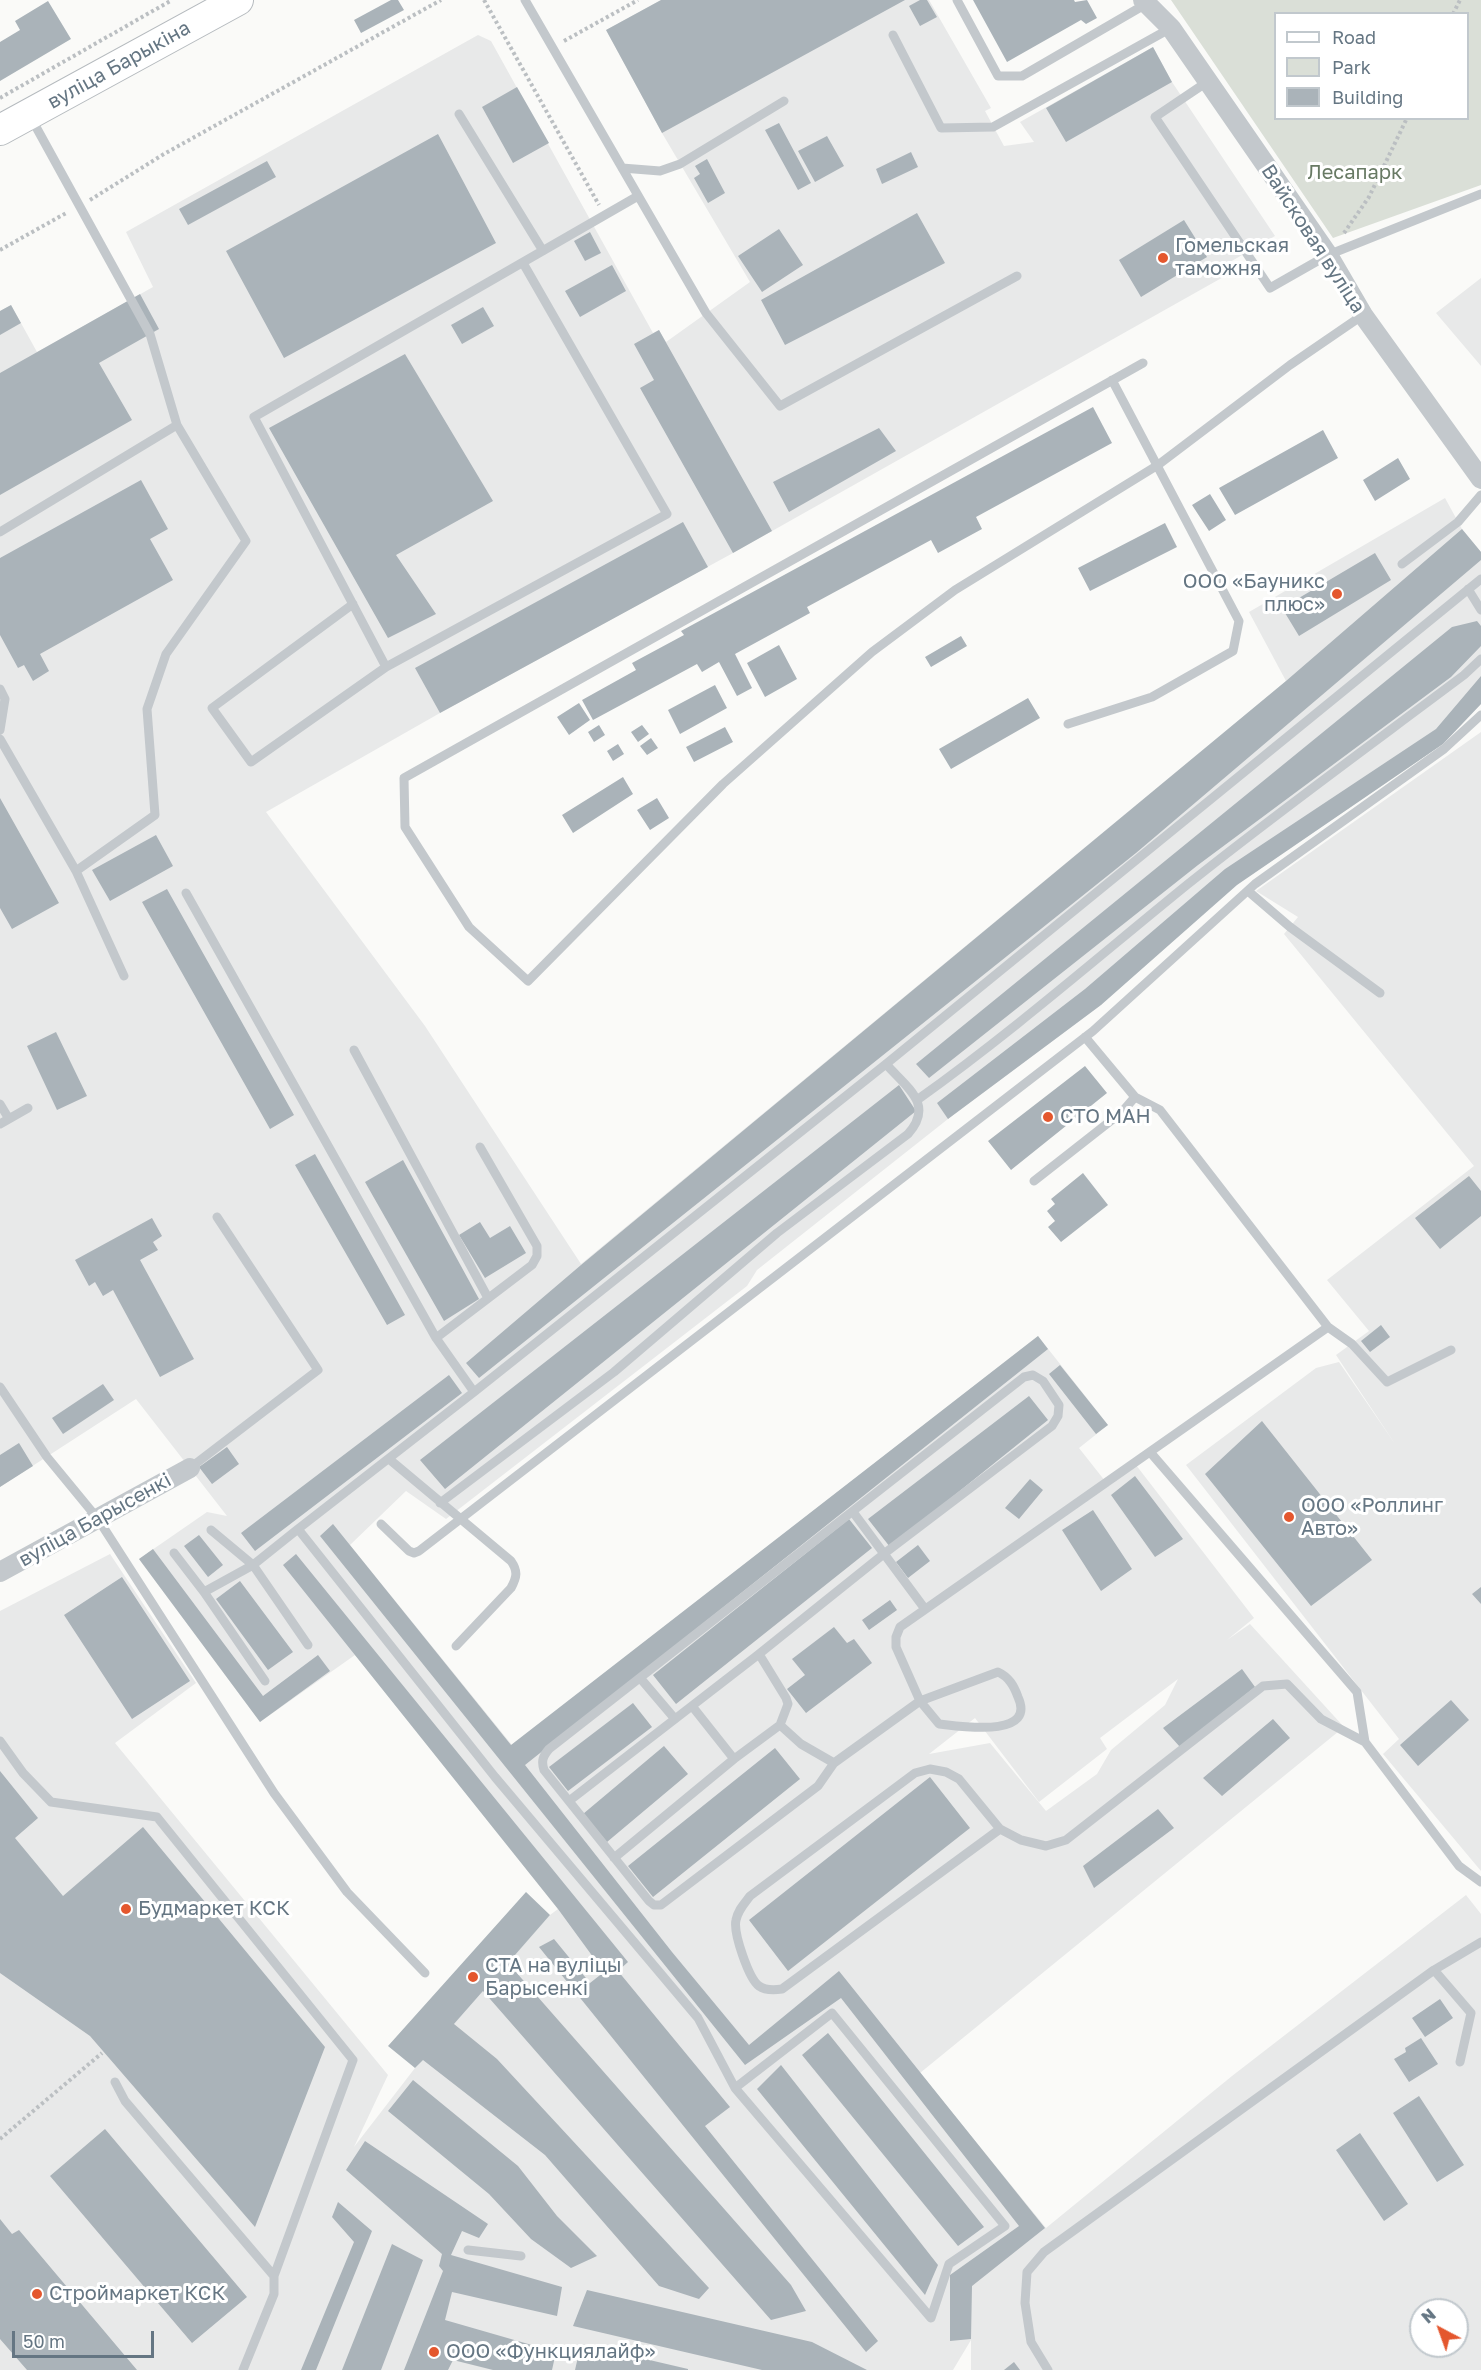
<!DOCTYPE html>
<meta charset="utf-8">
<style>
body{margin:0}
#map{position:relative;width:1481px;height:2370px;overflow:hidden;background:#fafaf8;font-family:"Golos Text",sans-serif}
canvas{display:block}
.legend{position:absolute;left:1274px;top:12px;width:195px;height:108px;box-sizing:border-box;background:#fff;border:2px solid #c1c8cd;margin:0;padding:8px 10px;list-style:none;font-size:18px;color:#657683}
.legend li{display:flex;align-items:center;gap:12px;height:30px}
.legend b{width:30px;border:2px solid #c1c8cd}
.north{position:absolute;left:1409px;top:2298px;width:60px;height:60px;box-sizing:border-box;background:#fff;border:2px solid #c1c8cd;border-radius:50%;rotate:319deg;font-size:16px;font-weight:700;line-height:24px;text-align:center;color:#657683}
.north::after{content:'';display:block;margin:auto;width:21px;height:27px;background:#e4572e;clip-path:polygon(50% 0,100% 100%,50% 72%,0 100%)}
.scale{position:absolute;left:12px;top:2331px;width:142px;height:27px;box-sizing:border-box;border:3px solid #657683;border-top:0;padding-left:8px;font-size:18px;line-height:21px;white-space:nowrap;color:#657683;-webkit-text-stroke:4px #fff;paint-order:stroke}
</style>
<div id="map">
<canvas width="1481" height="2370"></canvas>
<ul class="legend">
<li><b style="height:8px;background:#fff"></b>Road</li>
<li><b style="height:16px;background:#dadfd7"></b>Park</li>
<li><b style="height:16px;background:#aab3b9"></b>Building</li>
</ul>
<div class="north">N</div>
<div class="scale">50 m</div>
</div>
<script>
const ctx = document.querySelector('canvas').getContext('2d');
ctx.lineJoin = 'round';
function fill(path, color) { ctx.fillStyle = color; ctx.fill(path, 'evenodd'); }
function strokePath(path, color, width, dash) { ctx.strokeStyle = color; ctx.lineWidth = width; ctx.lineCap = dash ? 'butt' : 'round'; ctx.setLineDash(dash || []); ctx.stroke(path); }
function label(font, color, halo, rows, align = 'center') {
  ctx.font = font + ' "Golos Text",sans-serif'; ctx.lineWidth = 6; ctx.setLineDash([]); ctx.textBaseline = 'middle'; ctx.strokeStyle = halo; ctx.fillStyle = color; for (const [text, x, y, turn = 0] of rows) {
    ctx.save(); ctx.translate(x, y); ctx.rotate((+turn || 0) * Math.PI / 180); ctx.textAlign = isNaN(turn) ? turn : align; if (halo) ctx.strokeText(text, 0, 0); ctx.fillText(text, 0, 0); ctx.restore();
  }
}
const built = new Path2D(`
 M661 0H929L991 108 985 111 1004 146 1034 142 1020 122 1153 47 1172 82 1275 236 1230 262 1234 271 733 553 440 713 266 812 425 1026 581 1264 1286 681 1249 612 1445 498 1462 529 1481 552V704L1443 744 1236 885 1101 1005 948 1119 757 1270 747 1286 446 1519 406 1491 350 1545 512 1745 1038 1336 1108 1425 1079 1448 1109 1486 1136 1465 1254 1618 1227 1640 1250 1624 1344 1727 920 2073 1046 2228 1232 2076 1466 1895 1481 1914V2370H971V2340L953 2370H0V1611L110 1554 196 1683 115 1743 388 2075 354 2147 415 2068 550 1915 558 1909 355 1655 260 1722 139 1559 207 1512 227 1516 136 1399 0 1487V311L11 305 37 352 153 287 126 232 478 35 491 41 653 333 659 330 666 342 750 282 662 133 606 30ZM1178 1679 1165 1705 1111 1750 1097 1774 1046 1811 990 1743 929 1754 975 1718 1039 1802 1107 1749 1100 1738ZM1421 2310H1457V2346H1421Z
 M1481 278V366L1436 313Z
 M1481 732V1871L1383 1754 1399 1739 1186 1465 1316 1368 1339 1362 1395 1444 1336 1355 1369 1331 1327 1280 1474 1166 1284 934 1298 917 1256 891Z`);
const green = new Path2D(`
 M1171 0H1481V185L1333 238ZM1276 14H1468V118H1276Z`);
const building = new Path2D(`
 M391 0H398L404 10 361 33 354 20Z
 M661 0H905L662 133 606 30Z
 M920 0H927L937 17 920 26 909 6Z
 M973 0H1074L1075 2 1087 0 1097 18 1086 24 1081 20 1007 62Z
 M48 1 71 39 0 81V42L20 30 15 21Z
 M1153 47 1172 82 1066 142 1046 108Z
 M517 87 549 143 513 163 482 107Z
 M779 123 811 183 798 190 765 130Z
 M438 134 496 243 284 358 226 251Z
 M827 136 844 166 815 182 798 151Z
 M911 152 918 167 882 184 876 169Z
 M707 159 725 193 708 203 694 178 700 174 695 166Z
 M267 161 276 177 188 225 179 209Z
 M917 213 945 263 785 345 761 300Z
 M1184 220 1207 257 1141 297 1119 260Z
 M779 229 803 265 762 292 738 256Z
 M590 232 601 253 585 261 574 241Z
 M612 265 626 291 580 317 565 291Z
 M140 294 159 329 99 363 132 420 0 495V373Z
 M11 305 21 323 0 335V311Z
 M483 307 494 326 462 344 451 325Z
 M659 330 772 531 733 553 640 388 654 380 634 344Z
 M405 354 493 501 396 555 436 614 388 638 269 428Z
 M1093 407 1112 443 976 517 982 529 938 553 931 540 807 607 810 613 735 654 752 688 737 696 719 662 702 672 697 664 593 720 582 700 636 670 632 663 684 635 681 631Z
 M879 428 896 451 789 512 773 482Z
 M1323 430 1338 458 1235 515 1219 488Z
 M1398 458 1410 479 1375 501 1363 480Z
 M141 480 168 529 150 539 173 580 40 654 49 671 33 681 24 665 18 668 0 635V558Z
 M1210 494 1226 520 1209 531 1192 505Z
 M683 522 708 567 440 713 415 668Z
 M1165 523 1177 547 1090 591 1078 568Z
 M1462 529 1481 552V560L1136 853 479 1378 466 1363 581 1265 1286 681Z
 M1375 553 1391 580 1299 636 1282 608Z
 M1477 621 1481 626V646L1451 677 1198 865 929 1078 916 1064 1452 627Z
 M961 636 967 646 931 667 925 657Z
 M779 645 797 679 765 697 747 663Z
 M1481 676V704L1443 744 1237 885 1101 1005 948 1119 937 1103 1085 989 1225 869 1436 729Z
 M715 685 727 708 680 734 668 710Z
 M1028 698 1040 718 951 769 939 749Z
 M579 703 590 720 569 735 557 717Z
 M599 725 605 735 594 742 588 732Z
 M642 725 649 734 638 742 631 732Z
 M725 727 733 742 694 762 686 747Z
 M651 738 658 748 647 755 640 746Z
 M618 744 624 754 613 761 607 751Z
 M623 777 633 794 573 833 562 815Z
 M0 798 59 903 12 929 0 908Z
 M657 798 669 818 650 830 637 810Z
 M156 835 173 866 110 901 92 870Z
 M167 889 294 1115 270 1129 142 902Z
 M56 1032 87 1096 57 1110 27 1046Z
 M1085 1066 1107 1093 1011 1170 988 1141Z
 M899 1085 916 1111 445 1489 420 1460Z
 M315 1154 405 1315 387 1325 295 1165Z
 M403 1160 479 1299 444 1321 365 1182Z
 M1083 1173 1108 1205 1061 1242 1048 1227 1055 1221 1047 1211 1055 1204 1051 1199Z
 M1469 1176 1481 1191V1216L1440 1249 1415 1218Z
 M152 1218 162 1236 153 1242 158 1250 140 1260 194 1359 160 1377 113 1290 103 1296 95 1282 89 1286 75 1260Z
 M480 1222 490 1238 510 1226 526 1253 485 1278 459 1235Z
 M1381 1325 1390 1337 1370 1352 1361 1341Z
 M1038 1336 1048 1349 525 1765 672 1952 749 2045 839 1971 1045 2228 972 2286 971 2339 950 2341V2275L1019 2226 841 1998 745 2065 320 1536 333 1524 511 1745Z
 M1060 1365 1108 1425 1096 1434 1049 1374Z
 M449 1375 462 1393 255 1551 241 1533Z
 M103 1384 114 1400 63 1434 52 1418Z
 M1029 1396 1048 1420 890 1547 868 1519Z
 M1262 1421 1372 1560 1311 1606 1205 1474Z
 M19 1443 33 1466 0 1487V1455Z
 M227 1447 239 1464 212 1484 199 1467Z
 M1135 1476 1183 1539 1155 1557 1111 1495Z
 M1030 1479 1043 1490 1019 1519 1005 1508Z
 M1093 1510 1132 1569 1101 1591 1062 1530Z
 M849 1519 872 1548 676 1704 653 1675Z
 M199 1535 223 1565 208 1577 184 1546Z
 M918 1545 930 1561 908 1578 896 1562Z
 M153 1549 263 1696 318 1655 330 1671 260 1722 139 1559Z
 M296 1554 628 1962 618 1971 730 2107 705 2126 878 2341 866 2352 539 1947 554 1939 590 1983 604 1972 558 1909 283 1565Z
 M122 1577 190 1681 132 1719 64 1615Z
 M240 1581 293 1652 268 1670 216 1599Z
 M1481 1587V1604L1472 1594Z
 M890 1600 897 1610 869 1630 862 1620Z
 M834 1627 847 1643 854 1639 872 1663 806 1713 787 1689 805 1675 792 1659Z
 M1242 1669 1255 1687 1180 1747 1163 1728Z
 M1451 1700 1469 1720 1418 1766 1400 1745Z
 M633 1703 652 1727 568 1791 549 1767Z
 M1273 1719 1290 1738 1222 1796 1203 1778Z
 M664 1746 688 1774 607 1842 583 1814Z
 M775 1748 800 1779 653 1897 628 1866Z
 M0 1771 38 1818 15 1838 63 1896 143 1827 325 2047 255 2227 90 2036 0 1973Z
 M930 1777 970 1828 788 1971 749 1920Z
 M1158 1809 1174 1828 1094 1888 1083 1866Z
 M526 1892 550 1915 508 1963 791 2285 806 2311 771 2320 483 1991 454 2024 497 2059 709 2288 699 2299 659 2286 545 2155 423 2060 415 2068 388 2046Z
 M1440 1999 1453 2018 1425 2037 1412 2018Z
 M828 2033 984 2227 958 2246 802 2055Z
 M1421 2038 1438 2064 1409 2082 1394 2059 1406 2052 1405 2048Z
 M781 2065 938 2265 925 2295 757 2089Z
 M413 2080 518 2166 557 2216 597 2256 571 2268 531 2239 489 2194 388 2111Z
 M1419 2096 1464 2165 1437 2182 1393 2113Z
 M105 2129 247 2297 192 2343 50 2176Z
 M1360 2133 1408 2204 1384 2221 1336 2150Z
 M365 2141 488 2224 479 2238 462 2231 451 2255 562 2287 557 2316 452 2292 445 2320 556 2352 552 2370H493L453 2360 448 2370H404L443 2271 439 2266 442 2254 346 2170Z
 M338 2202 372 2231 316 2370H301L354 2242 332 2217Z
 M0 2219 12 2234 19 2230 137 2370H27L0 2339Z
 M392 2244 423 2260 381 2370H342Z
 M587 2290 812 2342 867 2370H762L573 2326Z
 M581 2344 688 2369V2370H575Z
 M1014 2362 1020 2370H1004Z`);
const path = new Path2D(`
 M484 0 599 205
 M1453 14 1460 0
 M564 41 638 0
 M0 98 172 0
 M90 200 164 154 441 0
 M1344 233 1369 197 1407 118
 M0 250 68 212
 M0 2139 102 2053`);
const service = new Path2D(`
 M525 0 706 313 780 406 1017 276
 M957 0 998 76H1022L1146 4
 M893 35 941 128 993 127 1171 28
 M1207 82 1155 117 1270 288 1328 255 1481 194
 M459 114 543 251
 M30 116 150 334 177 425 246 541 166 654 147 709 155 815 76 871
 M622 168 660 171 680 164 784 101
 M1143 363 404 778 405 827 469 927 528 981 723 784 872 652 955 590 1158 465 1290 365 1363 315
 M0 532 177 425
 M1402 564 1458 522 1481 495
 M1468 589 1481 610
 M353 604 212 708 251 762 386 667 667 514 523 263
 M386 667 254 417 638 196
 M0 689 5 699 0 730
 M1068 724 1152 697 1233 651 1239 621 1112 380
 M0 739 76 871 124 976
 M1248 891 1290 927 1380 993
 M186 893 436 1338 474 1392
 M354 1050 488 1298
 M1135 1097 1160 1110 1328 1327 1352 1344 1387 1382 1451 1350
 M917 1100C1011 1033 1098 957 1188 884 1278 812 1372 744 1464 675L1481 659
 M0 1104 9 1119
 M0 1124 28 1108
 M1034 1181 1122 1112 1135 1097 1085 1037
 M436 1338 532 1265 537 1256V1246L480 1147
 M0 1387 47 1457 98 1519 274 1793 347 1892 425 1973
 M1150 1452 1357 1692 1365 1742 1459 1866 1481 1882
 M389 1459 511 1561C518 1571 517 1577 511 1588L456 1646
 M190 1468 318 1370 217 1217
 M440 1503 614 1372 777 1233 908 1134C935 1104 906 1087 886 1064
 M853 1512 925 1609
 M381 1524 409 1551 414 1553 419 1551 1093 1031 1255 884 1444 749 1481 715
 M211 1530 253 1565 308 1645
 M174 1553 204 1592 265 1681
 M204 1592 253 1565 298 1529
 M998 1672C1009 1677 1014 1686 1018 1697 1037 1739 959 1726 939 1724L920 1701Z
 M641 1679 675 1719
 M0 1741 23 1773 51 1802 157 1817 353 2060 274 2276
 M734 1759 780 1725
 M834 1763 801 1744 780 1725 788 1704 786 1698 759 1654 885 1553 1052 1426 1058 1416 1059 1405 1043 1381 1033 1375 1024 1377 549 1749C543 1756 541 1761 544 1770L649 1901 654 1905H661L818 1786 834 1763 920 1701 896 1647V1637L900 1627 1328 1327
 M569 1801 759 1654
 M1000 1829 782 1989C775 1990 766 1991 759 1986 749 1979 733 1933 736 1920 738 1910 744 1904 750 1896L915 1773 930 1769 946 1772 959 1779 1000 1829 1021 1840 1046 1846 1066 1840 1263 1686 1287 1684 1321 1719 1365 1742
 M614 1858 734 1759 692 1706
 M1460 2062 1471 2013 1434 1970 1481 1942
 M115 2082 125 2101 274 2276V2294L243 2370
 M735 2088 832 2013 1005 2226 949 2264 931 2318 735 2088 698 2018 495 1777 298 1529 474 1392 886 1064 1481 579
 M468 2250 521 2256
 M1048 2370 1031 2342 1025 2303 1027 2272 1044 2252 1434 1970`);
const minor = new Path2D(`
 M1143 0 1171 28 1328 255 1363 315 1481 479
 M0 1572 190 1468`);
const primary = new Path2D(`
 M0 130 238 0`);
const markers = [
 [1163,258,6,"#e4572e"],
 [1337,594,6,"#e4572e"],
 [1048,1117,6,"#e4572e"],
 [1289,1517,6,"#e4572e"],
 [126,1909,6,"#e4572e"],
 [473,1977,6,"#e4572e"],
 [37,2294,6,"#e4572e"],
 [434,2352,6,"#e4572e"]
];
const streetNames = [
 ["вуліца Барыкіна",119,65,-29],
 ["Вайсковая вуліца",1313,239,57],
 ["вуліца Барысенкі",95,1520,-29]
];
const parkNames = [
 ["Лесапарк",1355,173]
];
const poiNames = [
 ["Гомельская",1175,246],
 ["таможня",1175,269],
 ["ООО «Бауникс",1325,582,"right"],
 ["плюс»",1325,605,"right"],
 ["СТО МАН",1060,1117],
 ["ООО «Роллинг",1301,1506],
 ["Авто»",1301,1529],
 ["Будмаркет КСК",138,1909],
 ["СТА на вуліцы",485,1966],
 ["Барысенкі",485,1989],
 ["Строймаркет КСК",49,2294],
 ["ООО «Функциялайф»",446,2352]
];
fill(built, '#e8e9e9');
fill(green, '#dadfd7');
fill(building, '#aab3b9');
strokePath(primary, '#b5babe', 32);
strokePath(path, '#bbbfc2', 4, [3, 3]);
strokePath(service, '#c3c8cc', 9);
strokePath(minor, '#c3c8cc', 20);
strokePath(primary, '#fff', 30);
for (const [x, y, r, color] of markers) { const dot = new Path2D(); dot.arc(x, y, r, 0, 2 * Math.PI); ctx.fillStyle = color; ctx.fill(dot); strokePath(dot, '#fff', 2); }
label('20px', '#657683', '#fff', streetNames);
label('20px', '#687a64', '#fff', parkNames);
label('20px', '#657683', '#fff', poiNames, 'left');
</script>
